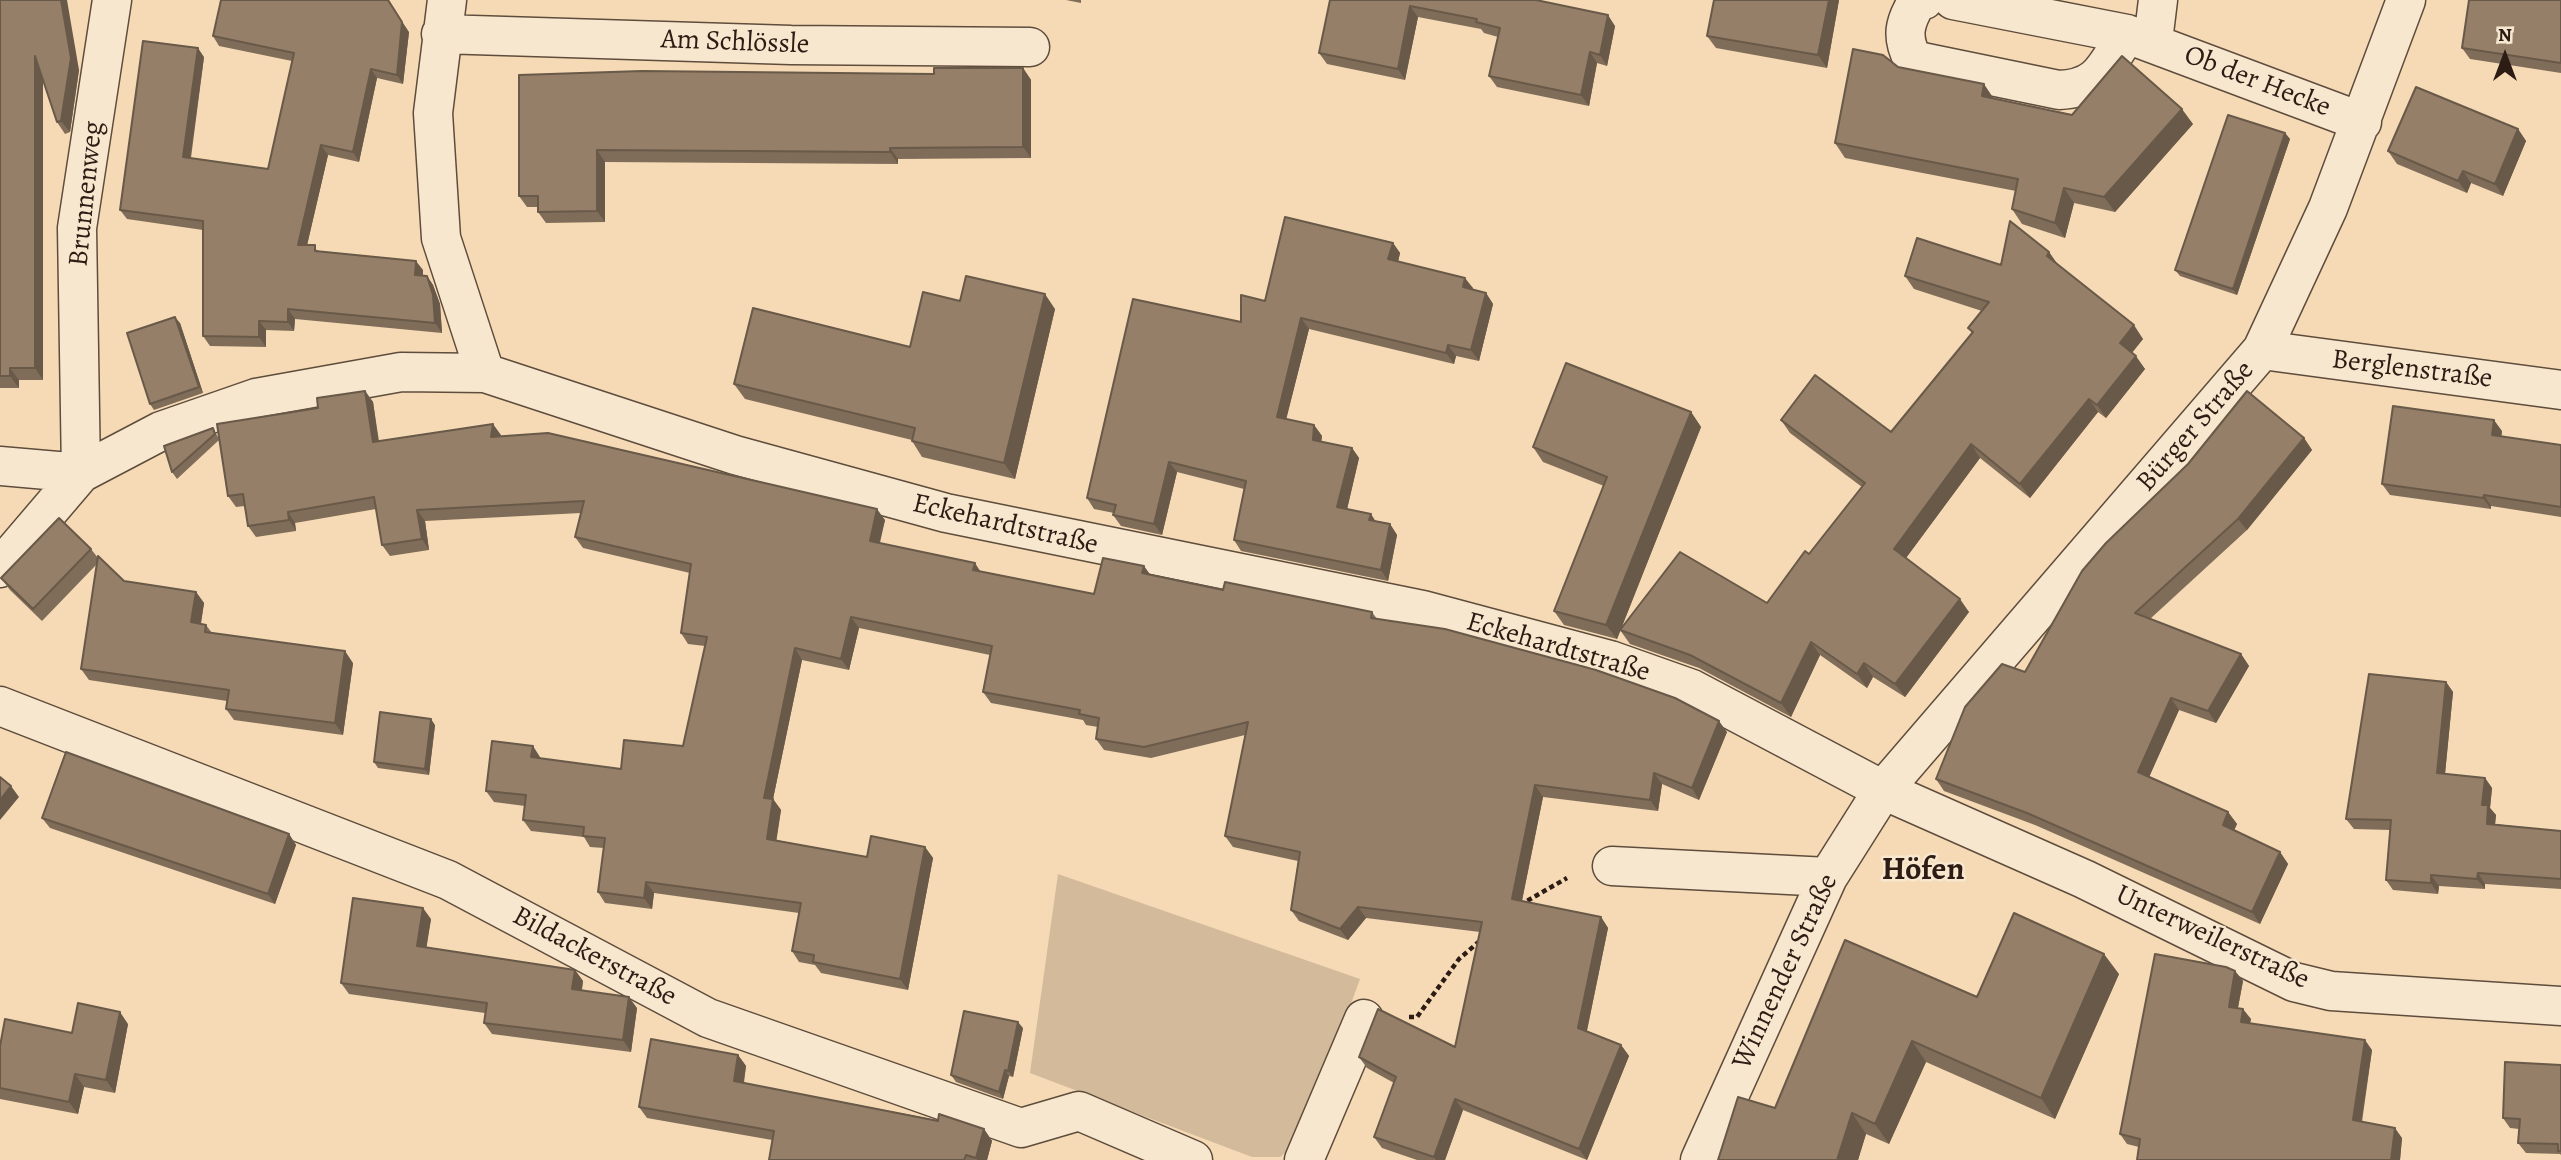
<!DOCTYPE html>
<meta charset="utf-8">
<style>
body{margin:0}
#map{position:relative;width:2561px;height:1160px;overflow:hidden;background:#f5dab5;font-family:Alegreya,serif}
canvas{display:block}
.north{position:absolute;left:2470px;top:21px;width:70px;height:70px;-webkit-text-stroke:5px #f8e7cf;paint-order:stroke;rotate:0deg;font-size:19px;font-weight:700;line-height:28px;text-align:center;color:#2c1c14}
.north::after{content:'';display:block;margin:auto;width:24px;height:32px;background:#2c1c14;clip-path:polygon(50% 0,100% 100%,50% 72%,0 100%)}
</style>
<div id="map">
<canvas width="2561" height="1160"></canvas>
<div class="north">N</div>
</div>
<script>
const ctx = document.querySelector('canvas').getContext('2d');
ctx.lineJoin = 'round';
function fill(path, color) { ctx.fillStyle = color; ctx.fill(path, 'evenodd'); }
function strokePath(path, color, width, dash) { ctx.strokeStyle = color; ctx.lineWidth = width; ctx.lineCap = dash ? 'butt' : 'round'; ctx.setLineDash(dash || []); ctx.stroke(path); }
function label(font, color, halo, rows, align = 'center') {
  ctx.font = font + ' Alegreya,serif'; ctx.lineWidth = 5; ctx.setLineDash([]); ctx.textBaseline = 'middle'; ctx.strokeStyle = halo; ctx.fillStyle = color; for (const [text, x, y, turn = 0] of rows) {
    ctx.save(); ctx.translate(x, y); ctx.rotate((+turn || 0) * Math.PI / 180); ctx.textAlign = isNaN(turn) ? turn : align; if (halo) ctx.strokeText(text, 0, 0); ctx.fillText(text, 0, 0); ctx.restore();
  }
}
const green = new Path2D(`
 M1058 874 1360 979 1301 1140 1280 1157H1252L1030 1073Z`);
const path = new Path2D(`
 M1520 905 1567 878
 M1409 1017H1417L1459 959 1482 939`);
const minor = new Path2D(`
 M447 0 433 113 441 238 485 373
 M1924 0 1917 2C1904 23 1901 37 1913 60L2059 90C2102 88 2105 65 2127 34
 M1953 0 2127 34 2362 122
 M441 34 791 45 1030 47
 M2153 41 2158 0
 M2262 350 2561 390
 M0 466 81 473 77 228 112 0
 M0 568 81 473 161 431 256 398 401 372 485 373 735 455 946 513 1423 610 1610 660 1692 689 1883 790 2084 879 2294 982 2331 991 2561 1006
 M0 706 448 880 708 1018 1021 1128 1079 1111 1193 1160
 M1612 866 1828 877
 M1304 1160 1364 1019
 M1700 1160 1828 877 1883 790 2262 350 2328 208 2406 0`);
const wall = new Path2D(`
 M0 0 79 70 70 132 65 134 57 122 43 81V380H19V388H0Z
 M1066 0H1081V3Z
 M1330 0H1536L1615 26 1607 66 1597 63 1589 106 1497 87 1489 76 1498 37 1484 33 1481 29 1418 17 1405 80 1327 64 1319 53Z
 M1714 0H1839L1827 68 1716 48 1707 36Z
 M2561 0V73L2470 59 2462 48Z
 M409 32 403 84 377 78 359 162 328 155 307 245 319 251 423 270V275L427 276 433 285 440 304 442 333 295 319 294 331 266 330V347L210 346 203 336V230L127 219 120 210 204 57 191 158 268 169 292 61 219 46 213 36Z
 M1898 67 1994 99 2072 115 2193 124 2115 212 2074 203 2065 238 2022 224 2012 209 2016 191 1845 158 1835 143Z
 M1023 68 1031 80V158L898 159V164L605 162V222L546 223 538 212V207H527L519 196V75L934 74Z
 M2518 129 2526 141 2503 196 2471 183 2467 193 2397 164 2388 151Z
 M2285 133 2290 139 2237 295 2180 276 2175 270Z
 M1393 243 1400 253 1398 262 1473 288 1472 290 1486 293 1493 304 1479 361 1456 356 1454 364 1309 329 1286 419 1314 425 1322 436 1321 442 1352 448 1359 458 1347 509 1376 522 1390 524 1397 535 1388 581 1241 551 1234 540 1244 489 1177 472 1162 535 1121 526 1113 515 1114 513 1094 509 1087 498 1265 301Z
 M2049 252 2058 265 2143 339 2132 353 2145 369 2106 418 2098 412 2030 498 1980 458 1906 558 1969 612 1905 697 1873 677 1867 688 1820 655 1791 717 1699 668 1630 644 1620 630 1767 603 1809 554 1862 487 1790 433 1781 420 1891 432 1972 333 1968 328 1982 311 1914 289 1905 276 2001 265Z
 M960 301 1055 309 1015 479 922 457 912 441V440L745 399 734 384 910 347Z
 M180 323 203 393 154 410 150 404Z
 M365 391 373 402 379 441 501 435V436L885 520 880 543 981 571 1094 594 1149 574 1223 590 1372 612 1377 619 1727 732 1699 800 1662 784 1658 811 1543 797 1522 901 1601 917 1608 928 1587 1031 1621 1045 1629 1056 1587 1160 1463 1110 1445 1160H1417L1382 1148 1374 1137 1394 1083 1367 1068 1359 1057 1455 1047 1480 932 1366 918 1348 940 1299 921 1291 910 1298 861 1233 847 1225 836 1245 735 1151 758 1104 750 1096 739 1098 727 1086 725 1083 720 991 703 983 692 990 655 859 628 849 670 802 660 773 799 781 810 776 840 867 857 925 847 933 858 908 990 821 973 815 965 799 962 792 951 799 913 654 893 652 909 605 903 598 892 604 848 590 847 584 837 531 831 523 820 525 806 494 802 486 791 540 757V758L621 769 683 746 705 646 688 644 681 633 690 573 583 548 575 537 581 513 425 521 429 550 390 556 382 545 376 509 295 523 296 531 256 537 248 526 245 506 236 507 228 496 219 440 177 479 172 472 213 428 219 439 318 408Z
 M1691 412 1701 427 1617 639 1564 625 1554 611 1604 486 1543 462 1533 447Z
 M2502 431 2501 437 2561 445V517L2491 506V509L2390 495 2382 484Z
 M2304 438 2312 450 2247 530 2150 619 2241 654 2249 666 2216 723 2179 710 2149 777 2228 812 2237 824 2234 830 2280 852 2288 864 2260 924 2035 825 1944 791 1936 779 2025 672Z
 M91 549 98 558 124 581 196 592 204 603 201 624 206 625 212 633 353 663 343 735 234 720 226 709 227 701 89 680 81 669 97 564 42 621 10 590 1 578Z
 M2446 682 2453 692 2445 774 2485 778 2492 788 2490 808 2496 815 2495 824 2561 831V889L2485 884V889L2439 886 2438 894 2393 890 2386 880 2390 830 2354 829 2346 819Z
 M435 725 429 775 378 768 374 762Z
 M42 818 289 834 296 845 275 904 50 828Z
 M431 919 426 947 575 970 583 981 582 990 637 1008 631 1052 492 1034 484 1023 485 1013 349 994 341 983Z
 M2235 971 2243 981 2238 1008 2251 1019 2250 1023 2372 1050 2362 1122 2402 1138 2400 1160H2137L2139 1147 2127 1144 2120 1134Z
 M2119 974 2055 1119 1926 1062 1889 1144 1866 1134 1858 1160H1718L1775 1108 1977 997Z
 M128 1024 115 1093 84 1087 78 1114 0 1099V1046Z
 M1023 1028 1013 1077 1009 1076 1003 1099 956 1082 951 1075Z
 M738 1055 746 1066 744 1083 984 1129 992 1141 987 1160H769L772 1140 647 1118 639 1107Z
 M2561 1065V1155L2560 1154 2526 1153 2518 1143 2519 1129 2510 1128 2503 1118Z`);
const shadedWall = new Path2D(`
 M61 0H67L79 70 70 132 61 121Z
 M388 0 409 32 403 84 397 75Z
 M1829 0H1839L1827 68 1818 55Z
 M1410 6 1418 17 1405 80 1398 69Z
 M1608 15 1615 26 1607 66 1600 55Z
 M198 48 204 57 189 167 183 157Z
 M1590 52 1597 63 1589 106 1581 95Z
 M35 56 43 67V380L35 368Z
 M1023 68 1031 80V158L1023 147Z
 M371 69 377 78 359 162 353 152Z
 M1984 84 1994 99 1982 96Z
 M2182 109 2193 124 2115 212 2104 197Z
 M2518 129 2526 141 2503 196 2495 184Z
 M2285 133 2290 139 2237 295 2233 289Z
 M321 145 328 155 305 254 298 245Z
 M890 148 898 159V164L890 152Z
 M597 150 605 162V222L597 211Z
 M2463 171 2471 183 2467 193 2458 181Z
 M2064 188 2074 203 2065 238 2055 223Z
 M1393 243 1400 253 1396 270 1388 259Z
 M2049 252 2058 265 2047 256Z
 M416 261 423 270 422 284 415 275Z
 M427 276 433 285 440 304 442 333 435 323Z
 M1465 278 1473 288 1470 298 1463 287Z
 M1486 293 1493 304 1479 361 1471 350Z
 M1045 294 1055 309 1015 479 1004 463Z
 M288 309 295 319 294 331 288 322Z
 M175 317 180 323 203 393 199 387Z
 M1301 318 1309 329 1284 428 1277 417Z
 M259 321 266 330V347L259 337Z
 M2134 325 2143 339 2129 356 2120 343Z
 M1448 345 1456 356 1454 364 1446 353Z
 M2136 356 2145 369 2106 418 2097 405Z
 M10 368 19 380V388L10 376Z
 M365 391 373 402 380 453 373 442Z
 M2089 399 2098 412 2030 498 2020 484Z
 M1691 412 1701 427 1617 639 1606 625Z
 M2494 420 2502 431 2500 446 2492 435Z
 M493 424 501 435 499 448 491 437Z
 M1314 425 1322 436 1320 451 1313 440Z
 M2304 438 2312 450 2247 530 2238 519Z
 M1971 444 1980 458 1903 562 1894 549Z
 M1352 448 1359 458 1345 518 1337 507Z
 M1169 462 1177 472 1162 535 1154 524Z
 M2484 495 2491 506V509L2483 498Z
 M877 509 885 520 877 552 870 541Z
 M417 510 425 521 429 550 422 539Z
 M288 512 295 523 296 531 289 520Z
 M1371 514 1378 525 1369 520Z
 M1390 524 1397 535 1388 581 1381 570Z
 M975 563 982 574 973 570Z
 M1144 566 1152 577 1142 573Z
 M196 592 204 603 199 634 191 622Z
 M1960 599 1969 612 1905 697 1895 684Z
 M851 617 859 628 849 670 841 659Z
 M1811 642 1820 655 1791 717 1781 703Z
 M795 648 802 660 773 799 781 810 775 850 767 839 764 798Z
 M345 651 353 663 343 735 335 723Z
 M2241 654 2249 666 2216 723 2208 711Z
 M1864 663 1873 677 1867 688 1857 674Z
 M2446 682 2453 692 2444 784 2437 773Z
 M2171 698 2179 710 2146 784 2138 772Z
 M431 719 435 725 429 775 425 769Z
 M1719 721 1727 732 1699 800 1692 788Z
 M533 746 540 757 539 768 531 757Z
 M1654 773 1662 784 1658 811 1650 800Z
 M2485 778 2492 788 2490 808 2496 815 2494 834 2487 824 2482 805Z
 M1535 785 1543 797 1520 910 1512 899Z
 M11 786 19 797 0 820V800Z
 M2228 812 2237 824 2231 837 2223 825Z
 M289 834 296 845 275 904 268 894Z
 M925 847 933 858 908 990 900 979Z
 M2280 852 2288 864 2260 924 2252 912Z
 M2478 873 2485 884V889L2477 879Z
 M2431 875 2439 886 2438 894 2431 883Z
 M646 882 654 893 652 909 644 898Z
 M1358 907 1366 918 1348 940 1340 929Z
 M423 908 431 919 425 957 417 946Z
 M1601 917 1608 928 1585 1039 1578 1028Z
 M2104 954 2119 974 2055 1119 2041 1098Z
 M575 970 583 981 580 1000 572 989Z
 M2235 971 2243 981 2236 1017 2229 1007Z
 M629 997 637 1008 631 1052 623 1040Z
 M2243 1009 2251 1019 2248 1032 2241 1022Z
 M120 1012 128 1024 115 1093 106 1080Z
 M1018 1022 1023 1028 1013 1077 1008 1071Z
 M2365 1040 2372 1050 2360 1130 2353 1120Z
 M1912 1041 1926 1062 1889 1144 1875 1124Z
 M1621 1045 1629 1056 1587 1160 1579 1149Z
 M738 1055 746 1066 742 1092 734 1081Z
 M1005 1070 1009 1076 1003 1099 999 1092Z
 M75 1074 84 1087 78 1114 69 1102Z
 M1455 1099 1463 1110 1445 1160H1436L1434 1157Z
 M1852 1113 1866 1134 1858 1160H1837Z
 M2395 1128 2402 1138 2400 1160H2391Z
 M984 1129 992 1141 987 1160H977L976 1158Z`);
const building = new Path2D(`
 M0 0H61L71 58 61 121 57 122 35 56V368H10V376H0Z
 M221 0H388L402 22 397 75 371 69 353 152 321 145 298 245H315V251L416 261 415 275 427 276 433 295 435 323 288 309V322L259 321V337L203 336V221L120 210 143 41 198 48 183 157 268 169 294 53 213 36Z
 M1330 0H1536L1608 15 1600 55 1590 52 1581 95 1489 76 1500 28 1476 22 1477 19 1410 6 1398 69 1319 53Z
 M1714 0H1829L1818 55 1707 36Z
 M2469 0H2561V63L2462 48Z
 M1853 49 1883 55 1898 67 1984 84 1982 96 2072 115 2122 56 2182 109 2104 197 2064 188 2055 223 2012 209 2018 179 1835 143Z
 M934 68H1023V147L890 148V152L597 150V211L538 212V196H519V75L642 71 934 74Z
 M2416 87 2518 129 2495 184 2463 171 2458 181 2388 151Z
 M2228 115 2285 133 2233 289 2175 270Z
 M1285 217 1393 243 1388 259 1465 278 1463 287 1486 293 1471 350 1448 345 1446 353 1301 318 1277 417 1314 425 1313 440 1352 448 1337 507 1371 514 1369 520 1390 524 1381 570 1234 540 1246 481 1169 462 1154 524 1113 515 1116 505 1087 498 1133 299 1241 322V295L1265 301Z
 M2010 221 2049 252 2047 256 2134 325 2120 343 2136 356 2097 405 2089 399 2020 484 1971 444 1894 549 1960 599 1895 684 1864 663 1857 674 1811 642 1781 703 1690 655 1620 630 1680 552 1767 603 1805 551 1809 554 1865 483 1781 420 1815 375 1891 432 1973 332 1968 328 1989 302 1905 276 1917 238 2001 265Z
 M966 276 1045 294 1004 463 912 441 915 428 734 384 753 308 910 347 923 292 960 301Z
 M175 317 199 387 150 404 127 333Z
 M1566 363 1691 412 1606 625 1554 611 1607 477 1533 447Z
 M365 391 373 442 493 424 491 437 548 433 877 509 870 541 975 563 973 570 1094 594 1103 558 1144 566 1142 573 1223 590 1225 582 1372 612 1371 618 1445 629 1596 670 1675 698 1719 721 1692 788 1654 773 1650 800 1535 785 1512 899 1601 917 1578 1028 1621 1045 1579 1149 1455 1099 1434 1157 1374 1137 1396 1077 1359 1057 1378 1009 1455 1047 1482 922 1358 907 1340 929 1291 910 1300 852 1225 836 1248 722 1144 747 1096 739 1099 718 1079 714 1080 710 983 692 992 646 851 617 841 659 795 648 764 798 773 799 767 839 867 857 871 836 925 847 900 979 813 962 814 955 792 951 801 903 646 882 644 898 598 892 605 838 583 836 584 827 523 820 526 795 486 791 492 741 533 746 531 757 621 769 624 740 683 746 707 637 681 633 691 564 575 537 584 501 417 510 422 539 382 545 374 497 288 512 289 520 248 526 243 494 228 496 217 424 318 408 317 398Z
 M2247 391 2304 438 2238 519 2135 613 2241 654 2208 711 2171 698 2138 772 2228 812 2223 825 2280 852 2252 912 2027 813 1936 779 1965 707 2002 664 2025 672 2082 571 2106 543 2188 464Z
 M2393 406 2494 420 2492 435 2561 445V507L2484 495 2483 498 2382 484Z
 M213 428 215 434 172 472 164 446Z
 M59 518 91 549 33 609 1 578Z
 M98 556 124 581 196 592 191 622 206 625 205 632 345 651 335 723 226 709 229 690 81 669Z
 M2369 674 2446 682 2437 773 2485 778 2482 805H2488L2487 824 2561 831V879L2478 873 2477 879 2431 875V883L2386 880 2391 820 2346 819Z
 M380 712 431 719 425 769 374 762Z
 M66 752 289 834 268 894 42 818Z
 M0 777 11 786 0 800Z
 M353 898 423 908 417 946 575 970 572 989 629 997 623 1040 484 1023 487 1003 341 983Z
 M2014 913 2104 954 2041 1098 1912 1041 1875 1124 1852 1113 1837 1160H1718L1738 1097 1775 1108 1845 940 1977 997Z
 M2155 954 2226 967 2235 971 2229 1007 2243 1009 2241 1022 2365 1040 2353 1120 2395 1128 2391 1160H2137L2140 1139 2120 1134Z
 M78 1003 120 1012 106 1080 75 1074 69 1102 0 1088V1046L5 1019 72 1033Z
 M964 1011 1018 1022 1008 1071 1005 1070 999 1092 951 1075Z
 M651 1039 738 1055 734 1081 938 1121 939 1114 984 1129 976 1158 966 1155 964 1160H769L774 1131 639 1107Z
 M2505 1062 2561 1065V1151H2558V1144L2518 1143 2520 1119 2503 1118Z`);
const streetNames = [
 ["Am Schlössle",735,43,2],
 ["Ob der Hecke",2257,82,21],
 ["Brunnenweg",87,194,-84],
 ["Berglenstraße",2412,370,7],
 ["Bürger Straße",2196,427,-49],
 ["Eckehardtstraße",1005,525,13],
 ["Eckehardtstraße",1558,648,16],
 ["Unterweilerstraße",2212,938,25],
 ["Bildackerstraße",594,957,28],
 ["Winnender Straße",1786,972,-65]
];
const quarterNames = [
 ["Höfen",1923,871]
];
fill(green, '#d3ba9a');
strokePath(minor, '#5e4c3c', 41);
strokePath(path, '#2c1c14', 4.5, [5, 3.5]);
strokePath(minor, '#f8e7cf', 38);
fill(wall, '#806d59');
fill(shadedWall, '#685949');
fill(building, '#957f68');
strokePath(building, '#685949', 2);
label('28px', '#2c1c14', '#f8e7cf', streetNames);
label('bold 32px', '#2c1c14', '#f8e7cf', quarterNames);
</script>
